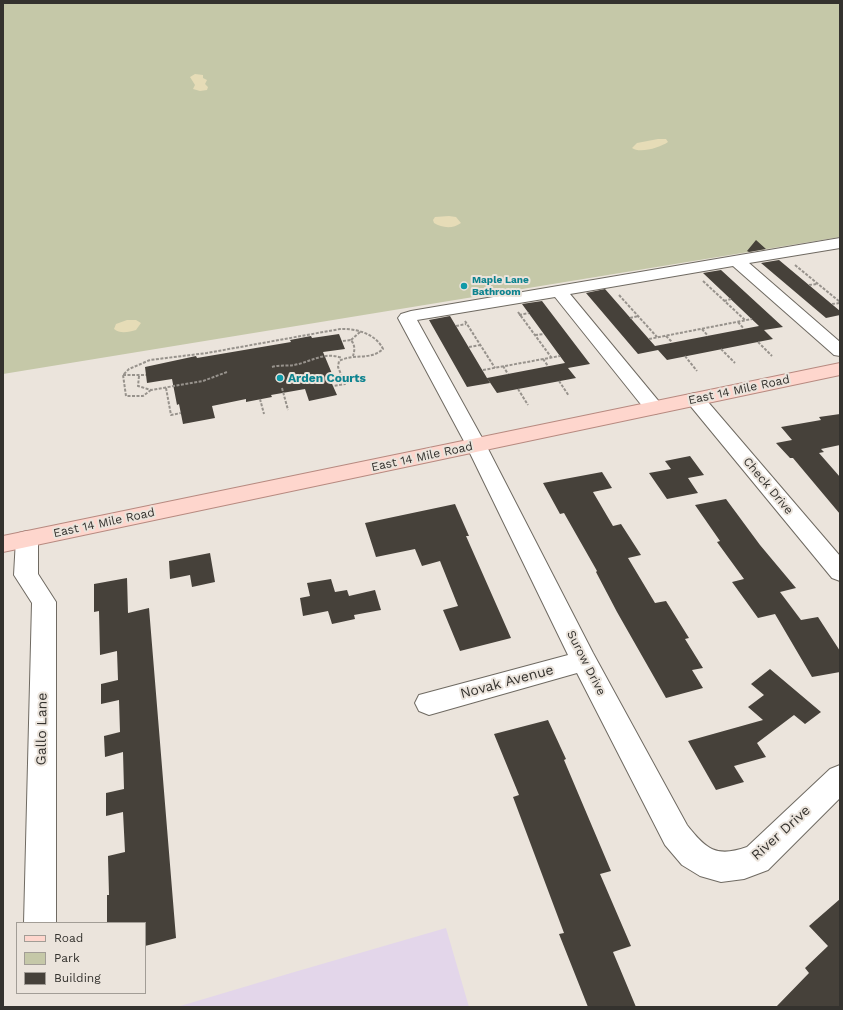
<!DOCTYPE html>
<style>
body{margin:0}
#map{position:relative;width:843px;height:1010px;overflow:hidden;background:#ebe4dc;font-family:"Work Sans",sans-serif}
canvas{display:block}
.frame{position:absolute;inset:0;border:4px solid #34322e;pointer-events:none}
.legend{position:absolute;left:16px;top:922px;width:130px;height:72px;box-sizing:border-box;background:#ebe4dc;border:1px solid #a29d96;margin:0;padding:5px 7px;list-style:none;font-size:12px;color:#34322e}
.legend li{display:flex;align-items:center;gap:8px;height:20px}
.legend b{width:20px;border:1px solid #a29d96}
</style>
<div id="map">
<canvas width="843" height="1010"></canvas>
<div class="frame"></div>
<ul class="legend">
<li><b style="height:5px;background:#fed6cd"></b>Road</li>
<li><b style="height:11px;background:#c5c8a8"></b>Park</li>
<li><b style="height:11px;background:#46413a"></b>Building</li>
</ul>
</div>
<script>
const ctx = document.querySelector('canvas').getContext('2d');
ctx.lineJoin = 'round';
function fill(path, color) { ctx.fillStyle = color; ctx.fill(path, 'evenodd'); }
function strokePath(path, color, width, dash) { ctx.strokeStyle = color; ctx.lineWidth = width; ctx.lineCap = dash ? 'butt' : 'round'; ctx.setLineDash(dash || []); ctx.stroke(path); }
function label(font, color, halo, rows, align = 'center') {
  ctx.font = font + ' "Work Sans",sans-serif'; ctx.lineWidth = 4; ctx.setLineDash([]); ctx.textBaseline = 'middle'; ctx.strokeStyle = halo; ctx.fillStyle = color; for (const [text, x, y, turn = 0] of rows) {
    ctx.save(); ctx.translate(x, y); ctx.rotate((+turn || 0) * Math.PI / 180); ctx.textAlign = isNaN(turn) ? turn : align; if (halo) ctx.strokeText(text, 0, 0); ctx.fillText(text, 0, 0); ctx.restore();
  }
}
const industrial = new Path2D(`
 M446 928 469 1007H177L291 973Z`);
const green = new Path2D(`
 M3 3H840V237L3 374Z`);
const sand = new Path2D(`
 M195 74 203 75V78L207 80 205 84 208 87 207 90 200 91 193 89 195 85 190 77Z
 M658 139H666L668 142C661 147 640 154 632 148L637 143Z
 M449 216 456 217 461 223C453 229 442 228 434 223L433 220 435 217Z
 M127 320H136L141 323 136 330C129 332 120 334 114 329L116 324Z`);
const building = new Path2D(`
 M756 240 766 249 749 252 747 251Z
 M779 260 840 311V315L826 318 761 263Z
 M721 270 783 327 764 330 773 339 667 360 658 350 638 354 586 293 605 289 655 346 759 326 703 273Z
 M542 301 590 364 568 368 576 378 497 393 487 378 490 383 467 387 429 320 450 316 487 378 565 363 522 304Z
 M339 334 345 349 323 352 333 376 329 377 337 395 309 401 305 389 271 395 272 397 246 402V399L212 406 215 418 183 424 179 404 177 405 172 379 147 383 145 367 196 356 197 358 291 342 290 340 311 336 312 338Z
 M840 414V445L821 449 824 452 819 453 840 477V514L793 458H790L776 443 792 440 781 427 821 420 819 417Z
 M690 456 704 475 688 478 698 493 667 499 649 473 671 469 665 461Z
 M602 472 612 488 593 492 613 526 621 524 641 555 628 558 655 603 666 601 689 638 685 639 703 668 692 670 703 688 666 698 617 612 596 572 597 571 564 513 560 514 543 483Z
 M726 499 760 545 796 588 780 592 801 620 818 617 840 651V672L812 677 775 614 758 618 732 582 744 579 717 542 720 541 695 505Z
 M455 504 469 536H466L511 638 460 651 443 610 458 606 440 561 422 566 415 549 376 557 365 523Z
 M210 553 215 582 192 587 190 575 170 579 169 561Z
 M127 578 128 613 149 608 176 938 145 946V923H107V895H109L108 856 125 852 123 812 106 816V793L124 789 123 752 105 757 104 736 120 732 119 700 101 704V684L118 680 117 651 100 655 99 611 94 612V584Z
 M331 579 335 592 347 590 349 596 375 590 381 610 354 615 355 619 332 624 328 611 303 616 300 598 310 596 307 583Z
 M770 669 821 712 805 724 794 715 757 743 766 757 734 766 744 782 716 790 688 741 763 720 748 707 764 695 751 684Z
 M548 720 566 759 564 760 611 871 600 874 631 946 613 952 636 1007H588L559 934 564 933 513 797 519 795 494 734Z
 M840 899V1007H776L809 973 805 968 828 946 809 926Z`);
const path = new Path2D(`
 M795 265 840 302
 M703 281 745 320
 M809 285 817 284
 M619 295 657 337
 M724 301 731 299
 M832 304 840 303
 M518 312 551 357
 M519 315 529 313
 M630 318 638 316
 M465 321 495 368
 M738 322 744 329
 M456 326 466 324
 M702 329 708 336
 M535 335 544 334
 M666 336 672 342
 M649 339 752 319
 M351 340 360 332
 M343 341 351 340C355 345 355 350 353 356
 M758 342 772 356
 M469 347 480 345
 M721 349 735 363
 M685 356 697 371
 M543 359 548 366
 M503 366 508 374
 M272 367C279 365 287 366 294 365 311 362 324 351 342 358
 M483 370 560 356
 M123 375H146
 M139 376 138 386 151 390 203 381 227 372
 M559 381 569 396
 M166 388 171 415 181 413
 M282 388 288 410
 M518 389 528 405
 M151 390 143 396H126L123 375 129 369 150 360 207 353 340 329C356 328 376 334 383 349 370 361 354 353 339 361L338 367 345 384 333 386
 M260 399 264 414`);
const minor = new Path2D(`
 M840 238V248L749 263 840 342V356L834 355 733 266 570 294 661 404 664 408 661 412 654 414 647 412 555 297 417 320 486 445 593 653 687 825C706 849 716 858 747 847L830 769 840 765V798L768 870 744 879 721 882 700 876 682 865 665 845 577 673 429 715 419 711 415 703 419 695 568 655 466 445 398 318 401 314 411 311Z
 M695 393 702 395 840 556V581L832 578 688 403 685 399 688 395Z
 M27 531 35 533 38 539V574L56 602V923H24L32 603 14 575 16 539 19 533Z`);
const major = new Path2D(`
 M840 363V375L3 552V536Z`);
const markers = [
 [464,286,4,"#0f9aa8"],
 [280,378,4,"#0f9aa8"]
];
const farCulturenames = [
 ["Maple Lane",472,280],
 ["Bathroom",472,292]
];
const cultureNames = [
 ["Arden Courts",288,378]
];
const streetNames = [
 ["East 14 Mile Road",739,390,-12],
 ["East 14 Mile Road",422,457,-12],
 ["Check Drive",768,486,50],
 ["East 14 Mile Road",104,523,-12],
 ["Surow Drive",586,663,63]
];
const nearStreetnames = [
 ["Novak Avenue",507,682,-15],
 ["Gallo Lane",42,729,-89],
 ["River Drive",781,833,-42]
];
fill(industrial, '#e3d6ea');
fill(green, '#c5c8a8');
fill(sand, '#e6dcb7');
fill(building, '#46413a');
strokePath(minor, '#6f6a62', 2);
strokePath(major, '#b78a80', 2);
strokePath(path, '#97928c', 2, [3, 1.5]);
fill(minor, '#fff');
fill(major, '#fed6cd');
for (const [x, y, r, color] of markers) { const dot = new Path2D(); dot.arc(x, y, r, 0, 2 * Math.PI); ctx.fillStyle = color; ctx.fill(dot); strokePath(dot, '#ebe4dc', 1.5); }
label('bold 10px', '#0d838f', '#ebe4dc', farCulturenames, 'left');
label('bold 12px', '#0d838f', '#ebe4dc', cultureNames, 'left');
label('12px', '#34322e', '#ebe4dc', streetNames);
label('14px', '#34322e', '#ebe4dc', nearStreetnames);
</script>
